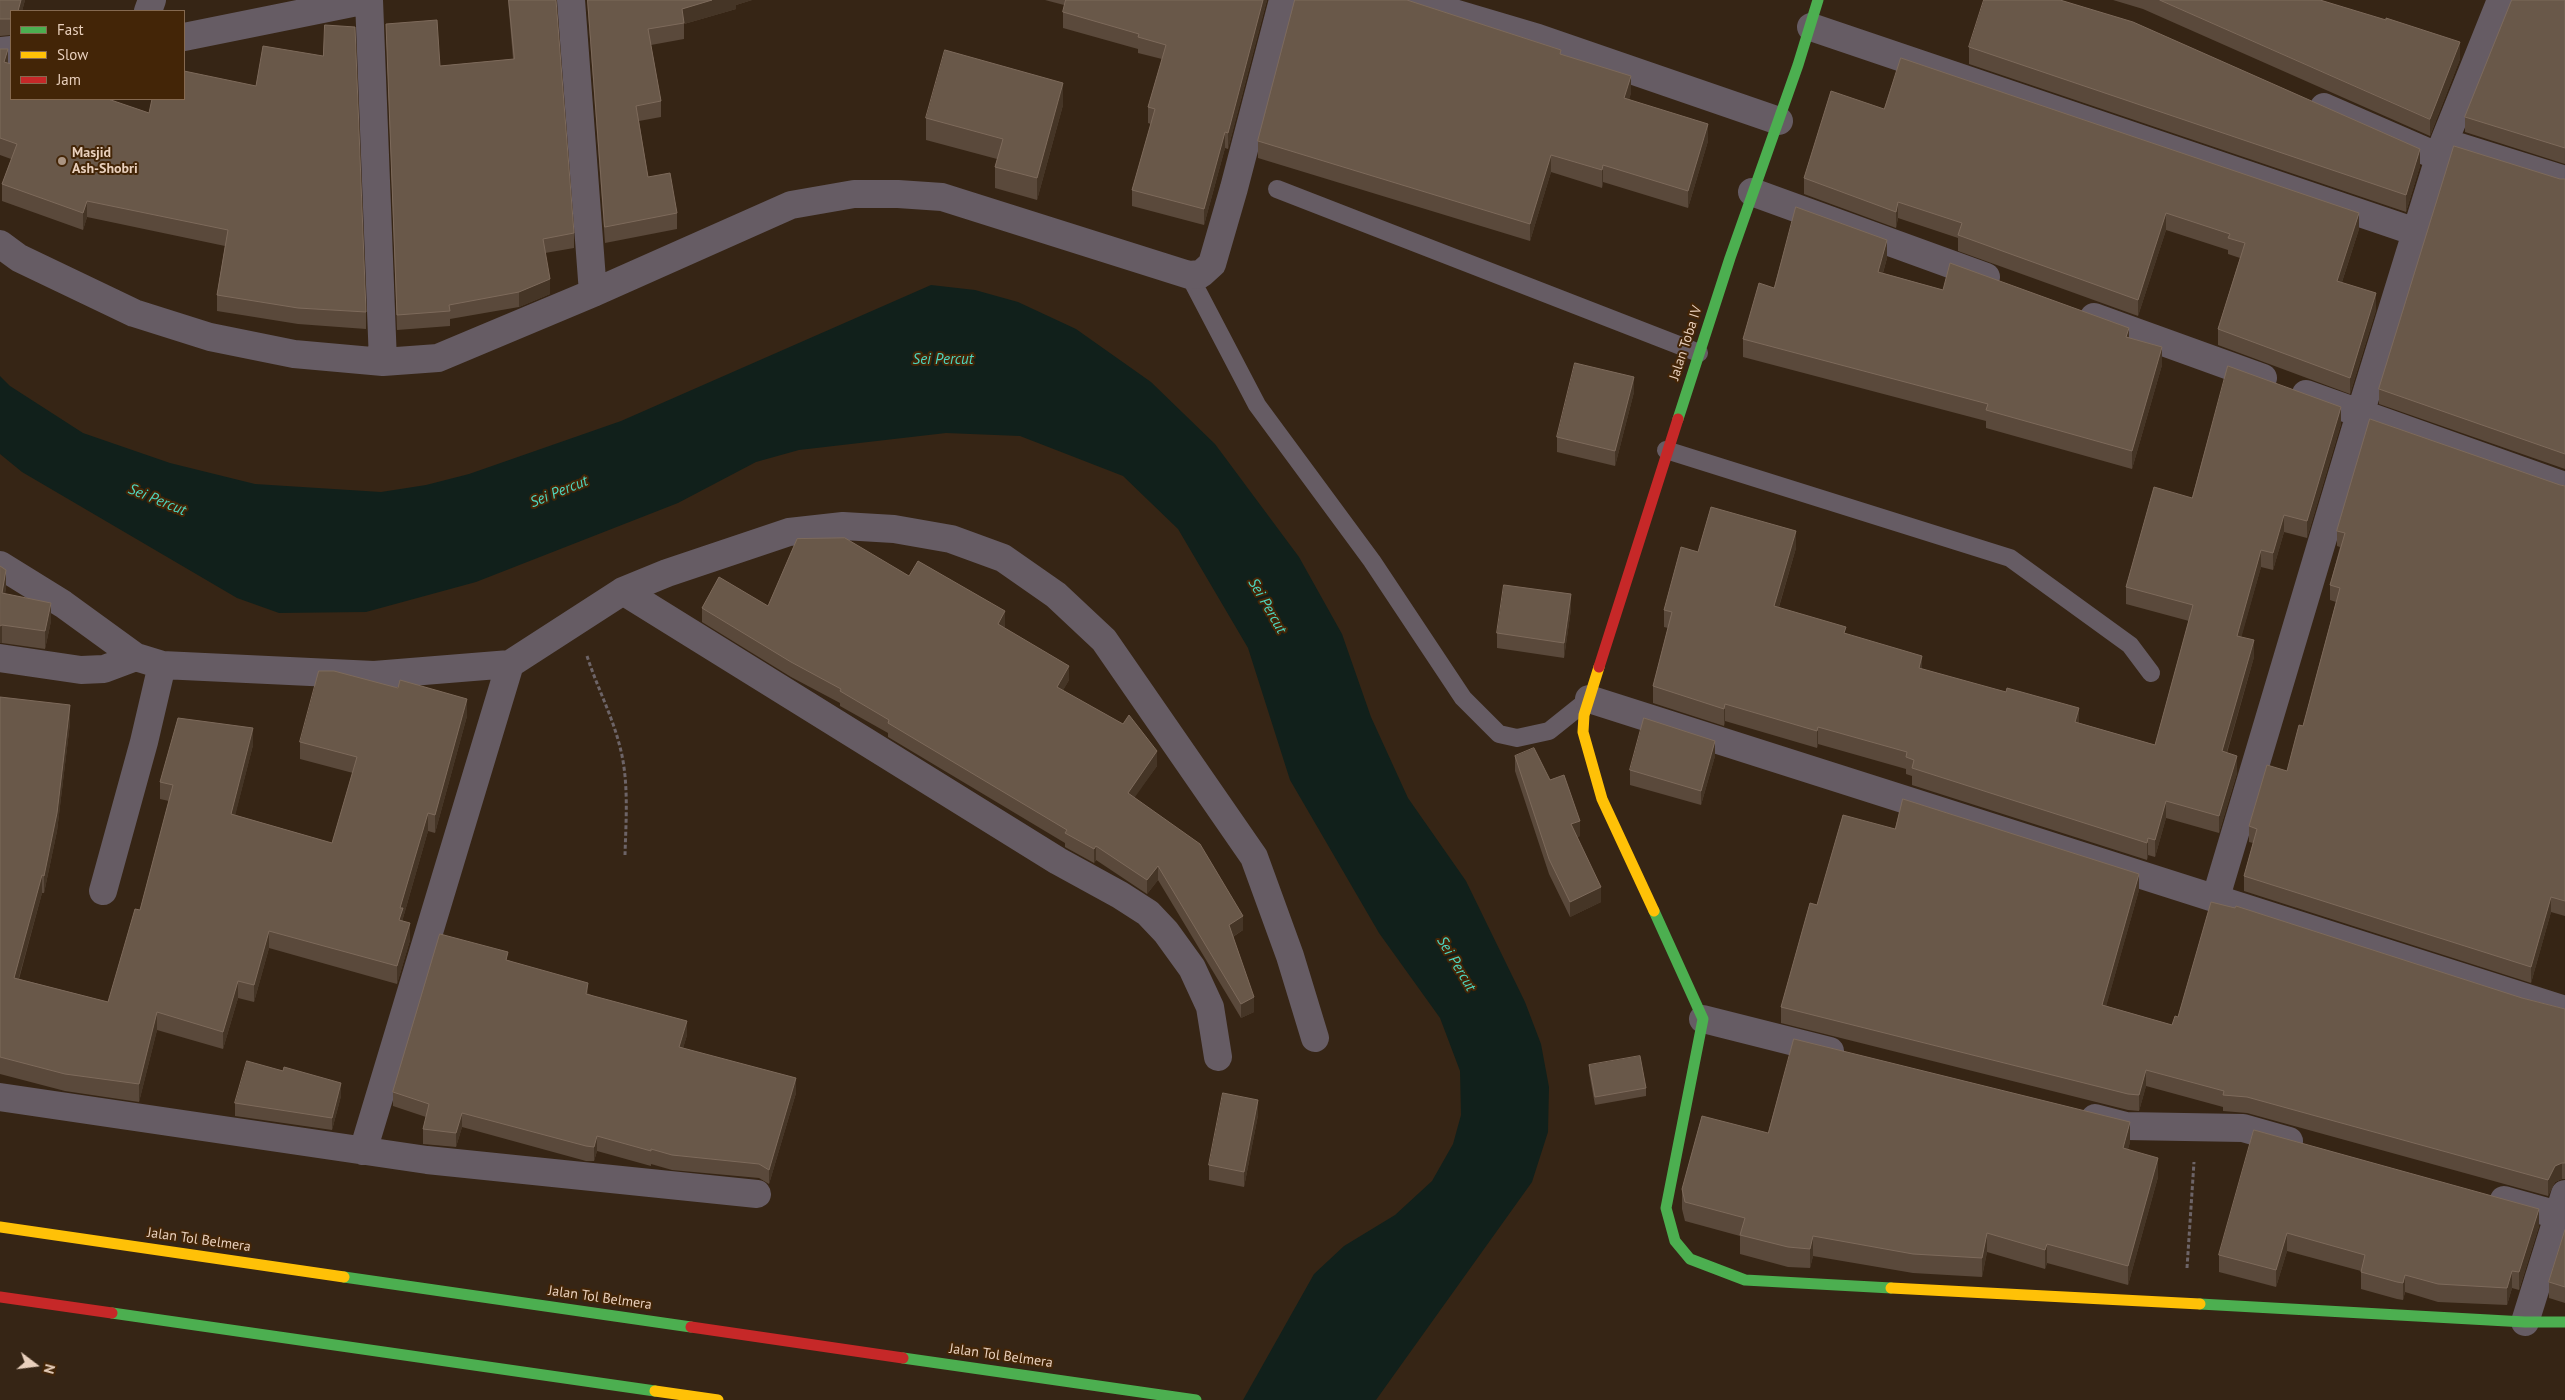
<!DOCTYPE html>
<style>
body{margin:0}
#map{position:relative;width:2565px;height:1400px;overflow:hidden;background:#362515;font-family:"PT Sans",sans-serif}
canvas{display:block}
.legend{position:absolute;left:10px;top:10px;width:175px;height:90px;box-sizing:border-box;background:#432507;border:1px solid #856950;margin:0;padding:6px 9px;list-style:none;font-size:15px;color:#e9d0bd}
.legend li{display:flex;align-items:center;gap:10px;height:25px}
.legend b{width:25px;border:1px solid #856950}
.north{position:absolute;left:10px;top:1340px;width:50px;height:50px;-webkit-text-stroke:4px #432507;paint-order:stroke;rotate:105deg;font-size:14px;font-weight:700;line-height:20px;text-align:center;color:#e9d0bd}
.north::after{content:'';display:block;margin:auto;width:18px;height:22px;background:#e9d0bd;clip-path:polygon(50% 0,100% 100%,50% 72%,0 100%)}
</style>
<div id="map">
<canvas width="2565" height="1400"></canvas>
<ul class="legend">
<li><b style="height:6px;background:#4caf50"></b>Fast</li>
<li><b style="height:6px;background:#ffc107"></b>Slow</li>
<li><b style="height:6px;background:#c62828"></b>Jam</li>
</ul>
<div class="north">N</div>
</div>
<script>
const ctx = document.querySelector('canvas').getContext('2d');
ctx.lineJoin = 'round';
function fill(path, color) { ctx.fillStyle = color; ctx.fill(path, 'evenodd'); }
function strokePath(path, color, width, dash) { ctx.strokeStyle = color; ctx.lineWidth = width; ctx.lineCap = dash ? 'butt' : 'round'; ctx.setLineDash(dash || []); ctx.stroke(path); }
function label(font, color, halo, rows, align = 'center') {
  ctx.font = font + ' "PT Sans",sans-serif'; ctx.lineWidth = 4; ctx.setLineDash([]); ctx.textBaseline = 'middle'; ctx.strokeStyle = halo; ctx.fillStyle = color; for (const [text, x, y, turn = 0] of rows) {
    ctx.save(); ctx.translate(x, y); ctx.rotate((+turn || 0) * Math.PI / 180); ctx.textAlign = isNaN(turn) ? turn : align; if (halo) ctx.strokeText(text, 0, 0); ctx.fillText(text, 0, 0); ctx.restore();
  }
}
const water = new Path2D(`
 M931 285 975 290 1018 302 1076 329 1151 382 1215 444 1299 557 1342 634 1371 717 1408 798 1466 881 1525 1002 1541 1044 1549 1087 1548 1132 1532 1182 1376 1400H1243L1314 1274 1344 1246 1395 1215 1432 1181 1453 1144 1461 1115 1460 1071 1440 1018 1379 933 1290 780 1248 648 1178 529 1123 476 1020 436 946 433 799 450 756 462 678 503 476 582 366 612 279 613 237 598 22 472 0 454V376L10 386 83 433 170 463 255 484 381 492 426 485 469 474 621 421Z`);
const path = new Path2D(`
 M587 656C597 687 612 715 620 747 629 781 626 820 625 855
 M2187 1268 2194 1162`);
const lane = new Path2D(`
 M1277 189 1699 353
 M1189 275 1257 405 1372 561 1463 698 1499 734 1517 738 1549 731 1589 699
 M1666 450 2010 558 2130 645 2151 673`);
const street = new Path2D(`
 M369 0 383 362
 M571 0 593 293
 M1410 0 1538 38 1779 121
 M148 11 152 0
 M1811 27 2416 232
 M184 37 367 0
 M0 51 11 50
 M2324 107 2439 157
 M2444 142 2565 180
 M1752 192 1986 277
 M0 244 19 258 134 313 210 337 294 354 383 362 438 358 593 293 791 205 854 194H898L942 197 1189 275 1201 274 1212 264 1234 188 1283 0
 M2094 317 2263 378
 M2306 394 2565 486
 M0 565 63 604 136 657
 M623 591 1058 861 1120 895 1148 913 1166 932 1192 968 1210 1007 1218 1057
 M0 658 81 670 104 669 136 657 162 665 374 675 510 664
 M1589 699 2565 1010
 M103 891 144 742 162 665
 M2216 897 2360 414 2444 142 2501 0
 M1703 1019 1830 1051
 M0 1097 427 1160 757 1194
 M2095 1118 2126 1126 2243 1128 2289 1141
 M363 1151 510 664 623 591 667 573 789 532 843 526 894 529 951 539 1003 558 1056 595 1104 640 1254 857 1290 956 1315 1038
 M2504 1200 2558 1215
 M2525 1322 2565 1194`);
const fast = new Path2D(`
 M1678 419 1730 258 1798 65 1818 0
 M1654 911 1703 1019 1666 1208 1675 1241 1690 1259 1745 1280 1891 1288
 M344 1277 691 1327
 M2200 1304 2525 1322H2565
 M112 1313 655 1391
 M903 1358 1196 1400`);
const slow = new Path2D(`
 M1599 667 1584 715 1583 732 1602 799 1654 911
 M0 1227 344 1277
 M1891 1288 2200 1304
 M655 1391 718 1400`);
const jam = new Path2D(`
 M1599 667 1678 419
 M0 1297 112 1313
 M691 1327 903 1358`);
const wall = new Path2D(`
 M0 0H25L22 11H11V35L0 36Z
 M508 0H556L574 233V248L545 253 550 294 519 307 450 319V326L397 330 386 24 440 66 513 59Z
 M587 0H752L736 5V9L684 24V39L651 45 661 101V117L639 121 648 177 677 213V229L605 243Z
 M1045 0H1267L1228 149 1225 148 1204 225 1132 206V190L1151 124 1148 123V107L1162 59 1138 53V49L1063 28V12L1064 5Z
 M2113 0H2320L2460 59 2430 136 2143 9Z
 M2565 0V164L2465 132V117Z
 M1969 47 2420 166 2406 212 1969 64Z
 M0 49 8 63 366 312V329L298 324 217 311V295L225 246 87 217 83 230 2 201V184L11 159 0 155Z
 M1561 55 1631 93 1629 99 1708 141 1688 208 1603 182 1602 188 1551 172 1530 241 1258 158V141Z
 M1063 105 1037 200 995 188V167L997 159 926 140V118Z
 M1884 109 2359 229 2342 282 2376 310 2350 394 2218 345V329L2240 258 2228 254V250L2166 230 2138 316 1958 251V238L1898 218 1896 228 1804 194V178Z
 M2560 179H2565V469L2379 404V389Z
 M1887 258 1883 273 1943 290 2129 338 2162 365 2132 469 1986 428V421L1743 357V339L1774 288Z
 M1634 392 1615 466 1557 452V437Z
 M2341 424 2307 538 2284 532 2273 570 2261 567 2241 637 2254 657 2227 753 2237 773 2219 833 2166 818 2155 857 2148 855 2147 860 1912 785V776L1906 774V769L1818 744 1817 748 1725 721 1724 726 1653 703V686L1668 628 1664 627V610L1698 552 1796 548 1779 607 1846 634 1922 669 2079 723 2155 745 2189 621 2126 604V587L2192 498Z
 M2560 485 2565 486V916L2551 912 2531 983 2244 891V876L2253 843 2249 842V826L2287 771 2303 726 2336 602 2330 600V585L2340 547 2337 546V531Z
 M0 566 6 587 5 594 51 621 45 649 2 643H0Z
 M909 576 1005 625 1004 628 1069 680 1063 690 1157 766 1134 797 1243 930 1233 937 1254 1012 1241 1018 1158 880 1147 894 1096 860 1094 863 1065 847V843L888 737V733L840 706V703L791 677 702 622V608L768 606Z
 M1571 609 1564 658 1497 648V633Z
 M0 697 70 723 57 831 44 893H42L19 979 108 1002 140 910 169 801 160 799V782L253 745 235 815 332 843 353 773 300 759V742L467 716 435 833 428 831 403 918V921L410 940 397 984 269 948 254 1002 238 998 223 1049 157 1030 139 1102 65 1091 0 1074Z
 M1515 756 1550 780 1580 836 1577 837 1601 902 1570 917 1549 874 1515 771Z
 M1715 756 1701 805 1630 785V770Z
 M1895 829 2139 890 2106 1006 2172 1025 2178 1017 2522 998 2565 1009V1179H2562L2555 1182 2548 1196 2247 1113 2223 1111V1107L2146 1086 2139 1111 2128 1110 1781 1023V1007L1817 905Z
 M508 960 687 1035 683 1048 796 1093 769 1184 759 1178 672 1170 651 1164V1166L597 1151 594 1161H586L462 1127 456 1147 423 1144V1129L426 1117 393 1106V1092Z
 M1589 1065 1646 1088V1096L1595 1105 1589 1072Z
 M283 1071 341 1096 332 1130 235 1116V1103Z
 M1258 1115 1244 1187 1209 1180V1165Z
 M2254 1130 2539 1226 2519 1290 2512 1288 2507 1305 2438 1302 2405 1292 2403 1300 2397 1299 2361 1289V1271L2287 1251 2276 1287 2219 1272V1255Z
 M2130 1142 2128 1149 2158 1177 2128 1285 2047 1263 2045 1269 1987 1252 1982 1277 1913 1273 1813 1256 1810 1268 1788 1267 1740 1254V1236L1685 1221 1682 1209V1189Z
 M2565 1230V1303L2549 1298V1282Z`);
const shadedWall = new Path2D(`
 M21 0H25L22 11H18Z
 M712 0H752L736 5V9L684 24 682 9Z
 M1263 0H1267L1228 149V133Z
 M2460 42V59L2430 136V119Z
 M8 49V66L4 62Z
 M1631 76V93L1624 115V98Z
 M1063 83V105L1037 200V178Z
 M1708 124V141L1688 208V191Z
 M1225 132V148L1204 225V209Z
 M2420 149V166L2406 212V195Z
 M1551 155V172L1530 241V224Z
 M1603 165V182L1602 188V170Z
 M87 201V217L83 230V213Z
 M1898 202V218L1896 228V212Z
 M2166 213V230L2138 316V300Z
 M2359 213V229L2337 297V281Z
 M1887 240V258L1878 290V272Z
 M550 279V294L519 307V292Z
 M2376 293V310L2350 394V378Z
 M2129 328V346L2126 337Z
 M2162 347V365L2132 469V451Z
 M1634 377V392L1615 466V451Z
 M2341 407V424L2307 538V521Z
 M2284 515V532L2273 570V553Z
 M1796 531V548L1774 623V606Z
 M2261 550V567L2237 653V636Z
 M6 570V587L2 611V593Z
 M1571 594V609L1564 658V643Z
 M51 603V621L45 649V631Z
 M1005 611V625L998 638V624Z
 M2 625V643H0V626Z
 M2254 640V657L2222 768V751Z
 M1922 656V673L1919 668Z
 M1069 666V680L1057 701V687Z
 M467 699V716L435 833V815Z
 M1725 704V721L1724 726V709Z
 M70 705V723L57 831 44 893V876Z
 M2079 708V725L2075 722Z
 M1818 727V744L1817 748V731Z
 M253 728V745L231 832V814Z
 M1715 741V756L1701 805V791Z
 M1157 751V766L1128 807V793Z
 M2237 756V773L2219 833V816Z
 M2166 801V818L2155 857V840Z
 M428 813V831L403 918V926L399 920 400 908Z
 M1580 821V836L1571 839V824Z
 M2148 838V855L2147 860V843Z
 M1096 846V860L1094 863V849Z
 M1158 866V880L1147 894V880Z
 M2139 874V890L2102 1021V1005Z
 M42 875V893L14 995V978Z
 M1601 887V902L1570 917V902Z
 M2551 897V912L2531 983V967Z
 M1243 916V930L1229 939V925Z
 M410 923V940L397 984V966Z
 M269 931V948L254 1002V985Z
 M238 981V998L223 1049V1032Z
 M588 983V998L586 994Z
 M1254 997V1012L1241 1018V1004Z
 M157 1012V1030L139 1102V1084Z
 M687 1021V1035L679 1062V1047Z
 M2146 1070V1086L2139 1111V1095Z
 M796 1078V1093L769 1184V1170Z
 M341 1083V1096L332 1130V1118Z
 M1258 1100V1115L1244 1187V1172Z
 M462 1113V1127L456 1147V1133Z
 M2130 1122V1142L2123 1167V1148Z
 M597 1136V1151L594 1161V1147Z
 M2158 1158V1177L2128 1285V1266Z
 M2562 1163V1179L2555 1182 2548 1196V1180L2555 1166Z
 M2539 1209V1226L2519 1290V1272Z
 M1987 1233V1252L1982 1277V1258Z
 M2287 1233V1251L2276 1287V1270Z
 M1813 1236V1256L1810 1268V1249Z
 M2047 1244V1263L2045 1269V1250Z
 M2512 1271V1288L2507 1305V1288Z
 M2405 1275V1292L2403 1300V1283Z`);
const building = new Path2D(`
 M0 0H21L18 11H11V19H0Z
 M509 0H556L574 233 543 239 550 279 519 292 449 305 450 311 397 315 386 24 437 20 440 66 514 59Z
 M588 0H712L682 9 684 23 648 29 661 101 636 106 648 177 670 173 677 213 605 227Z
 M1066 0H1263L1228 133 1225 132 1204 209 1132 190 1155 109 1148 107 1166 45 1138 37 1139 34 1063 12Z
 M1295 0H1407L1561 50 1560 54 1631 76 1624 98 1708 124 1688 191 1603 165 1602 170 1551 155 1530 224 1258 141Z
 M1984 0H2060L2133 22 2420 149 2406 195 1969 47Z
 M2160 0H2320L2386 20V18L2460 42 2430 119Z
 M2512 0H2565V148L2465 117Z
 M325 25 355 27 366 312 298 308 217 295 228 230 87 201 83 213 2 184 17 144 0 138V49H8L4 62 11 64V99H108L149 113 152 99H184V71L256 86 263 46 323 56Z
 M945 50 1063 83 1037 178 995 167 1003 139 926 118Z
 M1901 58 2359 213 2337 281 2376 293 2350 378 2218 329 2245 243 2228 238 2230 234 2166 213 2138 300 1958 235 1962 223 1898 202 1896 212 1804 178 1831 91 1884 109Z
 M2454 146 2560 179H2565V454L2379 389Z
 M1796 207 1887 240 1878 272 1943 290 1950 263 2129 328 2126 337 2162 347 2132 451 1986 410 1988 404 1743 339 1759 283 1774 288Z
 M1575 363 1634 377 1615 451 1557 437Z
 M2228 366 2341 407 2307 521 2284 515 2273 553 2261 550 2237 636 2254 640 2222 751 2237 756 2219 816 2166 801 2155 840 2148 838 2147 843 1912 768 1914 760 1906 757 1907 752 1818 727 1817 731 1725 704 1724 709 1653 686 1672 612 1664 610 1681 547 1698 552 1711 507 1796 531 1774 606 1846 627 1844 633 1922 656 1919 668 2006 692 2007 688 2079 708 2075 722 2155 745 2193 605 2126 587 2154 487 2192 498Z
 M2370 419 2560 485 2565 486V901L2551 897 2531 967 2244 876 2257 829 2249 826 2267 765 2287 771 2299 725 2303 726 2340 588 2330 585 2345 533 2337 531Z
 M845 538 909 576 918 561 1005 611 998 624 1069 666 1057 687 1123 724 1129 715 1157 751 1128 793 1200 844 1243 916 1229 925 1254 997 1241 1004 1158 866 1147 880 1096 846 1094 849 1065 833 1067 830 888 723 889 720 840 691 841 689 791 662 702 608 719 577 768 606 797 539Z
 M0 566 6 570 2 593 51 603 45 631 2 625 0 626Z
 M1504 585 1571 594 1564 643 1497 633Z
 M319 671H334L398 688 400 680 467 699 435 815 428 813 400 908H403L399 920 410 923 397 966 269 931 254 985 238 981 223 1032 157 1012 139 1084 65 1074 0 1057V697L70 705 57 813 44 876 42 875 14 978 108 1002 135 909 140 910 173 785 160 782 178 718 253 728 231 814 332 843 357 757 300 742Z
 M1644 718 1715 741 1701 791 1630 770Z
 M1534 748 1550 780 1564 775 1580 821 1571 824 1601 887 1570 902 1549 859 1515 756Z
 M1903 799 2139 874 2102 1005 2172 1025 2175 1016 2178 1017 2211 902 2235 908 2236 906 2522 998 2565 1009V1163H2562L2555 1166 2548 1180 2247 1097 2223 1095 2224 1091 2146 1070 2139 1095 2128 1094 1781 1007 1810 903 1817 905 1843 815 1895 829Z
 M440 934 508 952 506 960 588 983 586 994 687 1021 679 1047 796 1078 769 1170 759 1164 672 1155 651 1149V1151L597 1136 594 1147 586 1146 462 1113 456 1133 423 1129 429 1104 393 1092Z
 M1794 1039 2130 1122 2123 1148 2158 1158 2128 1266 2047 1244 2045 1250 1987 1233 1982 1258 1913 1254 1813 1236 1810 1249 1788 1247 1740 1235 1745 1218 1685 1202 1682 1189 1702 1116 1768 1133Z
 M1640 1056 1646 1088 1595 1097 1589 1065Z
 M247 1061 283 1071 284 1067 341 1083 332 1118 235 1103Z
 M1223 1093 1258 1100 1244 1172 1209 1165Z
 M2254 1130 2539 1209 2519 1272 2512 1271 2507 1288 2438 1284 2405 1275 2403 1283 2397 1282 2361 1272 2365 1255 2287 1233 2276 1270 2219 1255Z
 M2565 1230V1287L2549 1282Z`);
const markers = [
 [62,161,5,"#aa9482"]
];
const poiNames = [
 ["Masjid",72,153],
 ["Ash-Shobri",72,169]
];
const streetNames = [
 ["Jalan Toba IV",1686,343,-72],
 ["Jalan Tol Belmera",199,1240,8],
 ["Jalan Tol Belmera",600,1298,8],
 ["Jalan Tol Belmera",1001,1356,8]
];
const waterNames = [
 ["Sei Percut",943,360],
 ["Sei Percut",559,492,-22],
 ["Sei Percut",157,500,22],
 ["Sei Percut",1267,606,60],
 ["Sei Percut",1456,964,59]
];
fill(water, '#11201b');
strokePath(path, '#6d6467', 3, [4, 2.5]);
strokePath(lane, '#665c64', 18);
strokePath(street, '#665c64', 28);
strokePath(fast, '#4caf50', 11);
strokePath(slow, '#ffc107', 11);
strokePath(jam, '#c62828', 11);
fill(wall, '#5a493b');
fill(shadedWall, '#453526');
fill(building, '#695849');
strokePath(building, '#7d6a5b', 1);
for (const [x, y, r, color] of markers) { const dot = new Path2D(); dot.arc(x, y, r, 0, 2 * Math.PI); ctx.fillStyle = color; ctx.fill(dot); strokePath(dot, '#432507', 2); }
label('bold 14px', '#e9d0bd', '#432507', poiNames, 'left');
label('14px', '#e9d0bd', '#432507', streetNames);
label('italic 15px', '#4ed7c1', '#432507', waterNames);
</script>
